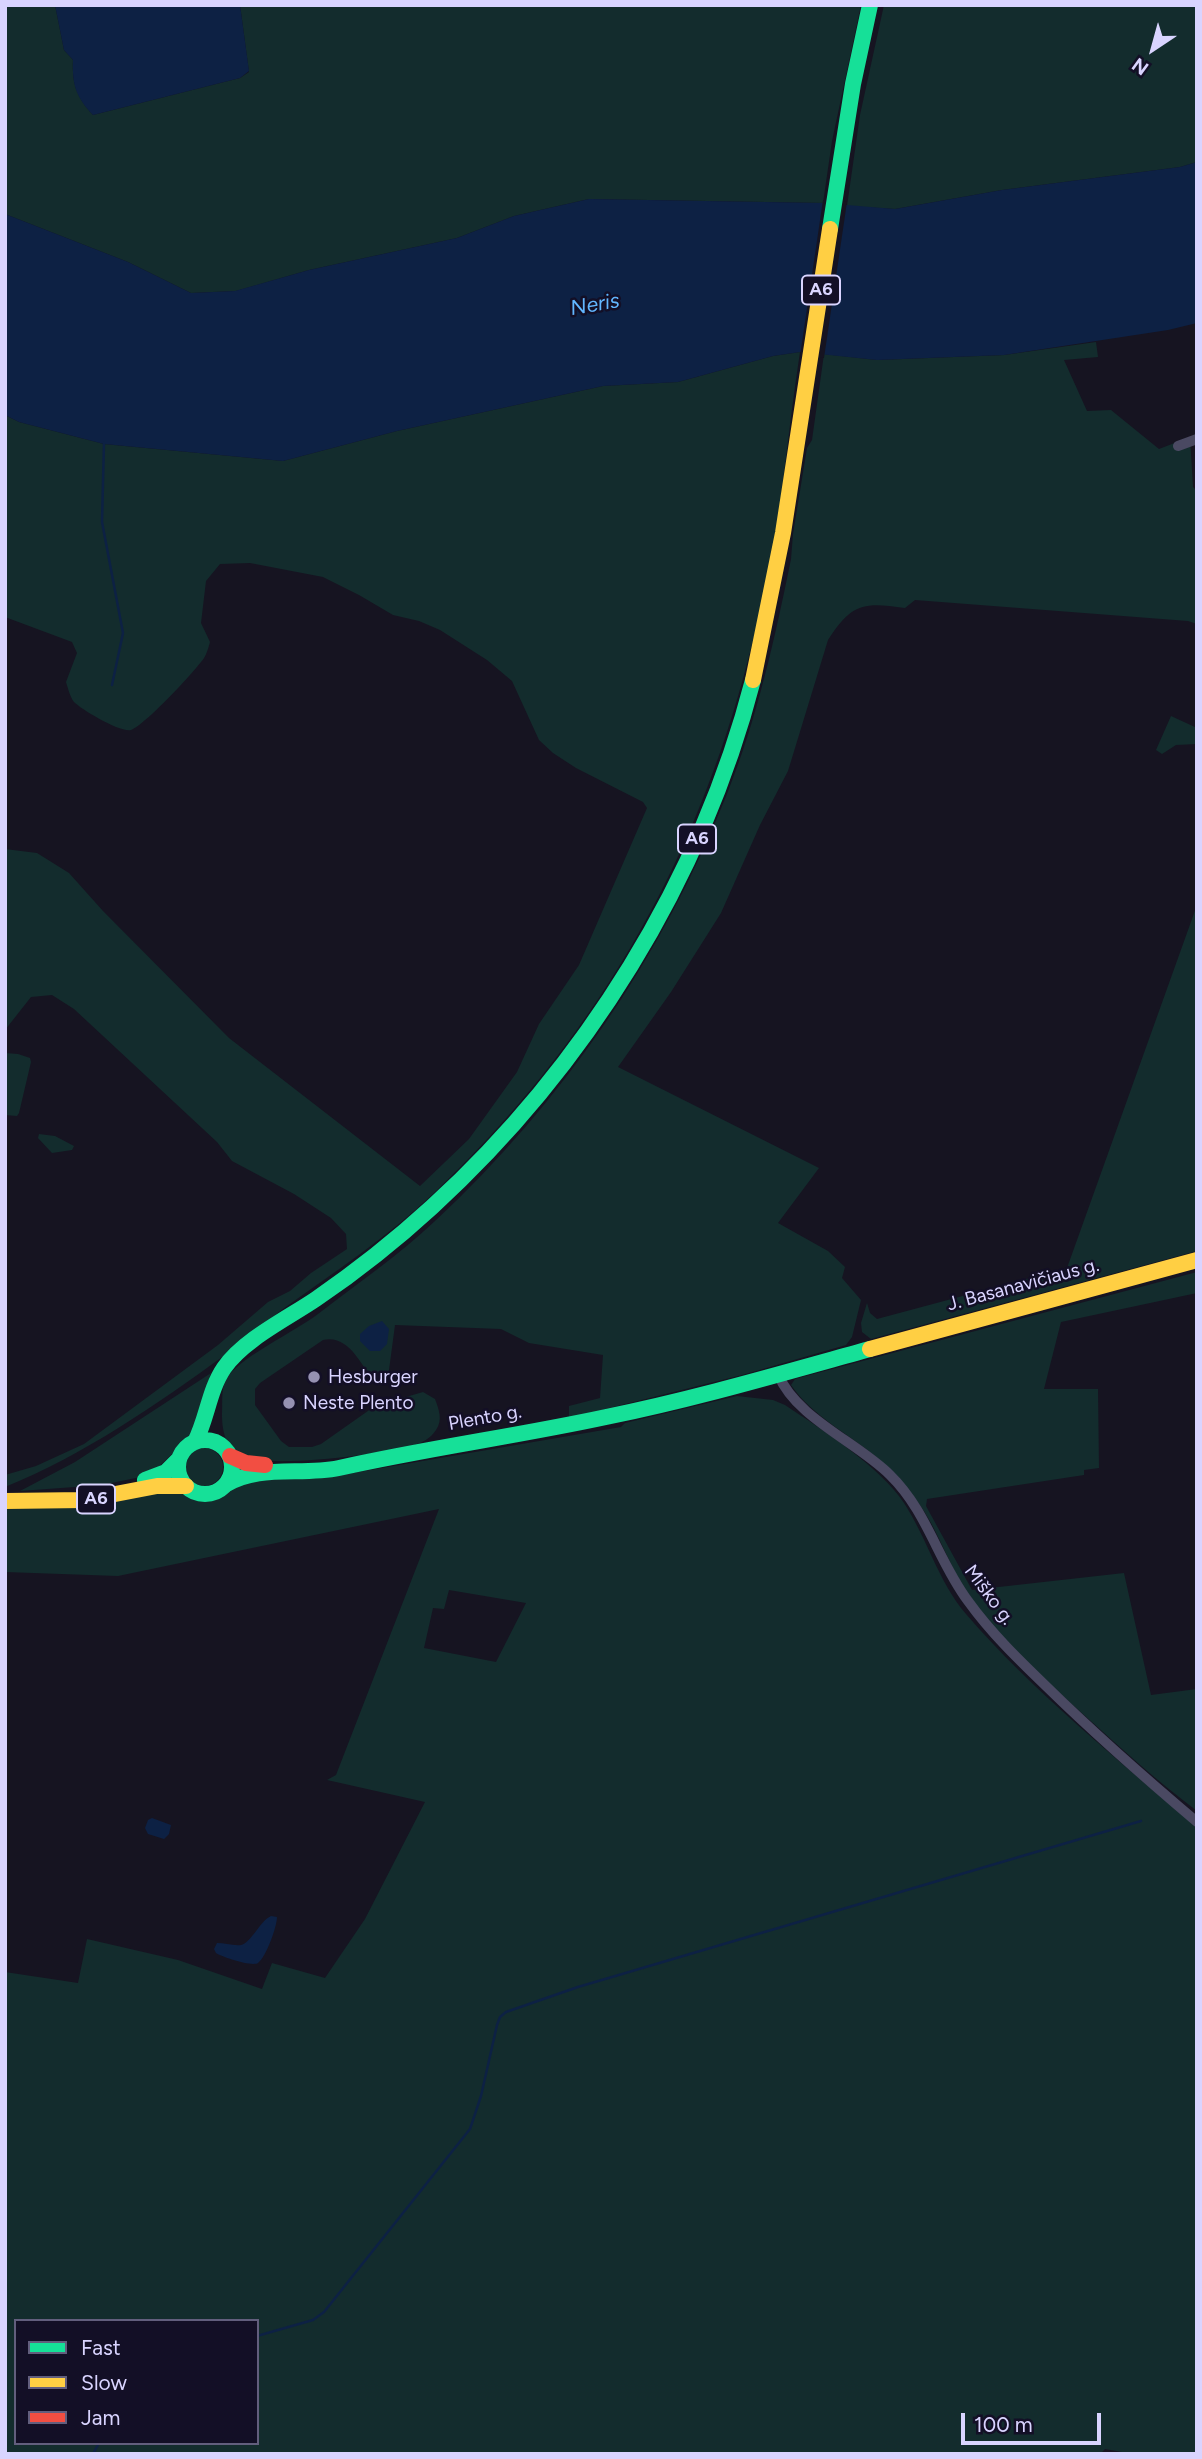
<!DOCTYPE html>
<meta charset="utf-8">
<style>
body{margin:0}
#map{position:relative;width:1202px;height:2459px;overflow:hidden;background:#161421;font-family:Figtree,sans-serif}
canvas{display:block}
.frame{position:absolute;inset:0;border:7px solid #d9d4ff;pointer-events:none}
.legend{position:absolute;left:14px;top:2319px;width:245px;height:126px;box-sizing:border-box;background:#130f26;border:2px solid #625e7d;margin:0;padding:9px 12px;list-style:none;font-size:21px;color:#d9d4ff}
.legend li{display:flex;align-items:center;gap:14px;height:35px}
.legend b{width:35px;border:2px solid #625e7d}
.north{position:absolute;left:1118px;top:14px;width:70px;height:70px;-webkit-text-stroke:5px #130f26;paint-order:stroke;rotate:216deg;font-size:19px;font-weight:700;line-height:28px;text-align:center;color:#d9d4ff}
.north::after{content:'';display:block;margin:auto;width:24px;height:32px;background:#d9d4ff;clip-path:polygon(50% 0,100% 100%,50% 72%,0 100%)}
.scale{position:absolute;left:961px;top:2413px;width:140px;height:32px;box-sizing:border-box;border:4px solid #d9d4ff;border-top:0;padding-left:9px;font-size:21px;line-height:24px;white-space:nowrap;color:#d9d4ff;-webkit-text-stroke:5px #130f26;paint-order:stroke}
</style>
<div id="map">
<canvas width="1202" height="2459"></canvas>
<div class="frame"></div>
<ul class="legend">
<li><b style="height:9px;background:#16e098"></b>Fast</li>
<li><b style="height:9px;background:#ffcf43"></b>Slow</li>
<li><b style="height:9px;background:#f24e42"></b>Jam</li>
</ul>
<div class="north">N</div>
<div class="scale">100 m</div>
</div>
<script>
const ctx = document.querySelector('canvas').getContext('2d');
ctx.lineJoin = 'round';
function fill(path, color) { ctx.fillStyle = color; ctx.fill(path, 'evenodd'); }
function strokePath(path, color, width, dash) { ctx.strokeStyle = color; ctx.lineWidth = width; ctx.lineCap = dash ? 'butt' : 'round'; ctx.setLineDash(dash || []); ctx.stroke(path); }
function label(font, color, halo, rows, align = 'center') {
  ctx.font = font + ' Figtree,sans-serif'; ctx.lineWidth = 5; ctx.setLineDash([]); ctx.textBaseline = 'middle'; ctx.strokeStyle = halo; ctx.fillStyle = color; for (const [text, x, y, turn = 0] of rows) {
    ctx.save(); ctx.translate(x, y); ctx.rotate((+turn || 0) * Math.PI / 180); ctx.textAlign = isNaN(turn) ? turn : align; if (halo) ctx.strokeText(text, 0, 0); ctx.fillText(text, 0, 0); ctx.restore();
  }
}
const green = new Path2D(`
 M5 5H55L64 50 73 60C72 85 77 97 93 115L240 78 249 72 240 5H861L832 141 823 203 589 199 514 216 457 238 309 270 236 291 191 293 128 262 5 214Z
 M884 5H1197V162L1180 167 1002 190 895 209 847 206 860 115Z
 M1096 342 1098 357 1064 360 1087 411 1111 410 1159 449 1190 437 1193 487 1197 491V624L1188 621 915 600 905 608C863 602 852 603 828 640L788 771 760 825 721 913 671 992 618 1067 819 1168 778 1223 828 1251 845 1267 842 1278 861 1300 852 1337 846 1345 742 1375 569 1418V1406L600 1398 603 1355 529 1343 501 1329 395 1325 387 1385 375 1384C362 1366 349 1334 323 1340L260 1383 255 1389V1405L281 1441 289 1447H312L321 1444 375 1406 423 1392 435 1399C439 1410 443 1420 436 1430 431 1438 422 1443 414 1445 384 1454 264 1470 240 1455 225 1446 222 1430 222 1414 223 1401 220 1386 229 1375 245 1355 294 1332 318 1314 357 1284 399 1255 435 1221 563 1102 662 957 727 794 757 719 775 638 791 559L793 534 807 448 812 440 824 354 877 360 1004 355Z
 M800 352C788 429 782 508 767 585 762 609 755 632 749 656 695 867 592 1043 434 1193 388 1237 334 1272 283 1309 263 1324 245 1341 225 1355 156 1405 84 1455 5 1487V1475L36 1466 84 1444 218 1345 268 1302 290 1291 311 1273 347 1249 346 1234 331 1218 294 1194 232 1161 217 1142 74 1009 52 995 31 997 5 1030V849L37 853 69 873 103 911 229 1038 420 1186 469 1139 517 1072 539 1024 579 965 647 808 643 802 576 768 553 753 539 740 512 681 487 660 440 630 419 621 393 615 359 595 323 577 250 563 220 564 206 581 201 623 210 642C208 649 206 657 201 662 191 675 145 725 131 730 121 733 82 710 74 702 70 697 68 688 66 682L77 653 72 642 5 617V415L19 422 104 444 283 461 397 431 603 386 678 382 773 356Z
 M1171 716 1197 728V744L1176 745 1162 754 1156 750Z
 M1197 905V1251L871 1339 862 1332 861 1323 867 1303 870 1313 877 1319 1067 1268Z
 M5 1053 18 1054 30 1058 31 1062 19 1113 17 1116 5 1115Z
 M39 1134 55 1136 74 1146 72 1150 52 1153 38 1138Z
 M1197 1272V1293L1061 1322 1044 1389H1098L1099 1468 1084 1470V1475L927 1499 926 1506 972 1590 1124 1573 1151 1695 1197 1689V1811C1157 1781 1121 1748 1084 1715 1043 1678 998 1638 967 1592 946 1561 937 1524 912 1495 902 1483 892 1470 880 1460 851 1435 813 1417 791 1385L795 1379 806 1376Z
 M211 1373 193 1435 184 1440 174 1452 150 1475 102 1485 20 1491 75 1462Z
 M737 1396 773 1400 785 1405C821 1429 881 1467 904 1503 927 1538 938 1581 966 1614 1034 1693 1118 1759 1197 1828V2454H1133L1105 2449 1100 2454H5V1972L78 1983 87 1939 178 1960 262 1989 272 1963 325 1978 365 1919 425 1802 327 1780 336 1775 439 1509 118 1576 5 1572V1508L176 1489 190 1497 200 1500 212 1499 221 1495 241 1480 341 1475 621 1427 625 1423ZM449 1590 526 1603 496 1662 424 1648 433 1608 444 1609ZM16 2321H257V2443H16Z
 M185 1467a19 19 0 1 1 38 0a19 19 0 1 1-38 0Z`);
const water = new Path2D(`
 M55 5H240L249 71 240 78 93 115C76 97 72 85 73 60L64 50Z
 M1197 162V323L1168 330 1004 355 877 360 800 352 773 356 678 382 603 386 397 431 283 461 104 444 19 422 5 415V214L128 262 191 293 235 291 309 270 457 238 514 216 589 199 823 203 895 209 1002 190 1180 167Z
 M382 1321 389 1329 387 1344 380 1351H370L360 1341V1334L369 1326Z
 M152 1818 171 1825 169 1834 164 1839 148 1834 145 1828 148 1820Z
 M271 1916 277 1917C277 1927 266 1957 258 1963 252 1967 222 1957 216 1953L214 1949 217 1943C224 1943 234 1946 241 1945 251 1943 260 1921 271 1916Z`);
const pier = new Path2D(`
 M823 200 847 202 824 358 800 356Z`);
const stream = new Path2D(`
 M104 443 102 522 123 633 112 685
 M257 2336 313 2320 324 2312 470 2129 481 2096 497 2025 500 2017 506 2012 578 1987 1141 1821
 M93 2454 99 2443`);
const street = new Path2D(`
 M1178 446 1197 439
 M778 1374C796 1418 857 1442 890 1475 927 1511 938 1561 968 1601 991 1633 1019 1660 1047 1687 1095 1734 1145 1778 1197 1822`);
const fast = new Path2D(`
 M830 229 853 84 870 5
 M178 1467a27 27 0 1 1 54 0a27 27 0 1 1-54 0Z
 M195 1442C207 1419 209 1390 224 1368 243 1340 288 1318 316 1299 357 1271 396 1240 432 1207 585 1067 701 881 753 680
 M145 1480 166 1472 179 1459
 M225 1485C259 1464 301 1476 339 1468 428 1448 518 1436 606 1417 695 1399 783 1373 870 1349`);
const slow = new Path2D(`
 M753 680 783 533 830 229
 M870 1349 1197 1260
 M5 1501 84 1500 157 1486H186`);
const jam = new Path2D(`
 M230 1456 246 1463 265 1465`);
const markers = [
 [314,1377,7,"#9591b1"],
 [289,1403,7,"#9591b1"]
];
const shields = [
 [821,290,38],
 [697,839,38],
 [96,1499,38]
];
const shieldNames = [
 ["A6",821,290],
 ["A6",697,839],
 ["A6",96,1499]
];
const streetNames = [
 ["J. Basanavičiaus g.",1023,1285,-15],
 ["Plento g.",485,1418,-10],
 ["Miško g.",989,1595,53]
];
const poiNames = [
 ["Hesburger",328,1377],
 ["Neste Plento",303,1403]
];
const waterNames = [
 ["Neris",595,305,-10]
];
fill(green, '#132c2d');
fill(water, '#0d2144');
fill(pier, '#161421');
strokePath(stream, '#0d2144', 2.5);
strokePath(street, '#4a4962', 10);
strokePath(fast, '#16e098', 16);
strokePath(slow, '#ffcf43', 16);
strokePath(jam, '#f24e42', 16);
for (const [x, y, r, color] of markers) { const dot = new Path2D(); dot.arc(x, y, r, 0, 2 * Math.PI); ctx.fillStyle = color; ctx.fill(dot); strokePath(dot, '#130f26', 2.5); }
for (const [x, y, w] of shields) { const box = new Path2D(); box.roundRect(x - w / 2, y - 14.5, w, 29, 5); ctx.fillStyle = '#130f26'; ctx.fill(box); strokePath(box, '#d9d4ff', 2); }
label('bold 18px', '#d9d4ff', null, shieldNames);
label('19px', '#d9d4ff', '#130f26', streetNames);
label('19px', '#d9d4ff', '#130f26', poiNames, 'left');
label('italic 21px', '#62b6ff', '#130f26', waterNames);
</script>
